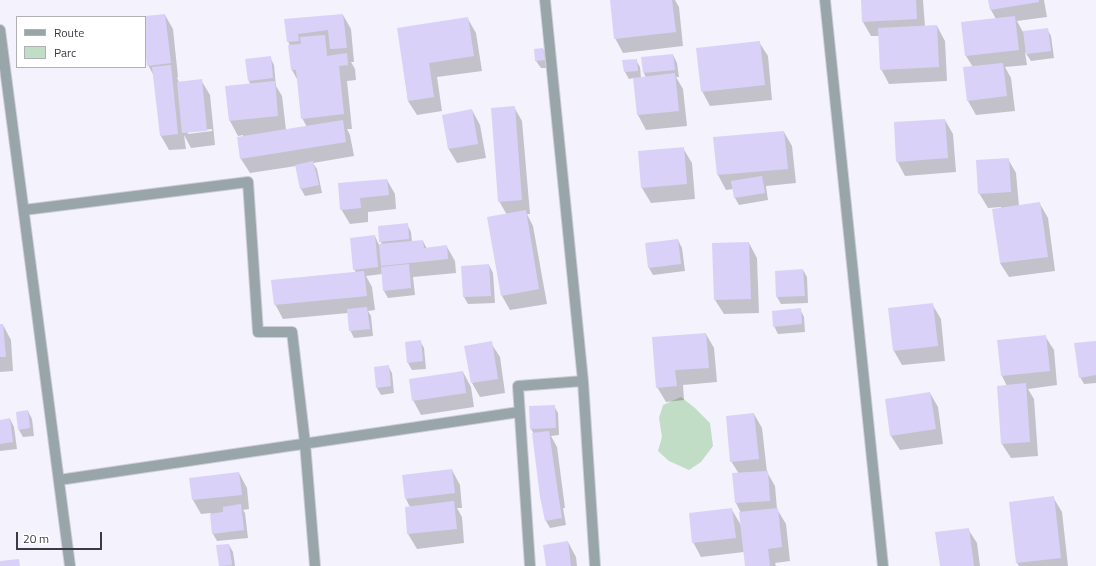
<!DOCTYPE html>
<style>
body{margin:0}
#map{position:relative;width:1096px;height:566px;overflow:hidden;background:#f4f2fd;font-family:"Titillium Web",sans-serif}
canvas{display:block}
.legend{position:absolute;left:16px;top:16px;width:130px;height:52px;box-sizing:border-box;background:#fff;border:1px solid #b1b0b4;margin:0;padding:5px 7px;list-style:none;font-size:12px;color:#3c3a44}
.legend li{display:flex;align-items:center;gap:8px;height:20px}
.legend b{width:20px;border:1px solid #b1b0b4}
.scale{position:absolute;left:16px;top:532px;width:86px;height:18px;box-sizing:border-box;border:2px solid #3c3a44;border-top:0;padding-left:5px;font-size:12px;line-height:14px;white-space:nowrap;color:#3c3a44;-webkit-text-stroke:3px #fff;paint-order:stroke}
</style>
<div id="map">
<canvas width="1096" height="566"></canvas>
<ul class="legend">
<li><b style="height:5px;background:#98a5a9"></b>Route</li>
<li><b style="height:11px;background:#c2ddc6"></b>Parc</li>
</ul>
<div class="scale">20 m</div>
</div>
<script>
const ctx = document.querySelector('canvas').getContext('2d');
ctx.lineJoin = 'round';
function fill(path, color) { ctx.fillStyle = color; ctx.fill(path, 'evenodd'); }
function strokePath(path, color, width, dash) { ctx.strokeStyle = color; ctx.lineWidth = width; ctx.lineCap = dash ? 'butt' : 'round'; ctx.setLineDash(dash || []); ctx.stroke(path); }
const green = new Path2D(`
 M681 397 695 408 710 423 713 446 701 462 689 470 669 461 658 451 662 437 659 418 663 405Z`);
const shadow = new Path2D(`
 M611 0H675L679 7 683 46 623 53 615 38Z
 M862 0H923L925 27 937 26 945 41 947 81 889 84 881 69 879 36H871L863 22Z
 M989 0H1044L1047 17 1017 21 1023 32 1047 29 1051 36 1054 58 1031 61 1025 52 1027 65 1005 67 1011 78 1015 111 976 115 968 101 973 67 966 56 963 23 996 19 991 10Z
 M165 15 173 29 178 77 177 78 179 82 201 80 210 95 215 145 191 148 184 135 186 149 169 150 161 136 154 76 148 65 145 36V17ZM212 129V131L188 134V132Z
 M343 15 351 29 354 62H351L355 69 356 80 347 81 352 129H347L350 135 354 156 313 163 317 169 322 193 305 196 301 189 296 166 250 173 241 159 243 135 238 136 230 121 226 87 250 84 249 81 270 57 274 65 276 86 282 96 286 130 307 127 302 118 298 81 292 70 290 46 288 41 286 20Z
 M468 19 476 33 482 71 437 77 442 111 417 115 408 101 398 29Z
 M759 42 768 56 772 100 710 106 702 91Z
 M543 49 547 57 548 68H541L536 61Z
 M673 55 677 63 679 77H676L683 89 687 126 646 130 638 115 634 78 629 79 625 72 636 60 640 67 641 78H646L644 73 642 58Z
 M514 107 522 121 530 214H527L533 226 547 304 510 310 502 296 507 215 499 201Z
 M472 110 480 125 486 158 457 163 448 148Z
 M945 120 953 134 956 172 905 176 897 161Z
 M784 132 792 146 796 183 766 186 768 200 739 205 735 198 733 189 726 190 718 175 714 138Z
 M683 148 692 163 695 199 651 203 642 188 639 152Z
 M1008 159 1016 173 1019 206 1040 204 1048 218 1055 271 1009 277 1000 263 1001 207 988 208 979 193Z
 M387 180 395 194 396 209 368 212V222L350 224 341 209Z
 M407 224 411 232 412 242 423 241 427 249 447 247 455 261 456 273 413 277 415 295 388 298 384 291 382 274 366 276 372 287 375 310 368 311 371 316 373 336 354 338 350 330 348 313 283 319 275 304 356 273 354 269 375 236 379 245 382 244 380 241Z
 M678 240 682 248 685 271 653 275 649 268 646 244Z
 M749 243 757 258 759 313 724 314 715 300Z
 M489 265 493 273 495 303 468 304 464 297 462 267Z
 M803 270 807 277 808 303 781 304 777 297 776 272Z
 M932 304 941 319 945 361 902 365 894 351 889 309Z
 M800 309 804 317 805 332 778 334 774 326Z
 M0 325H3L11 340 13 371 0 372Z
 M706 334 714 348 717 382 683 385 684 400 666 402 657 387Z
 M1045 336 1054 350 1057 385 1028 389 1034 399 1038 456 1011 458 1002 444 1007 386 1002 376 998 341Z
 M420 341 424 348 426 369 412 370 408 363Z
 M1096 342V383L1084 384 1080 377Z
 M491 343 500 357 505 393 480 397 472 383Z
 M388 366 392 373 394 393 381 395 377 388Z
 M463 372 471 387 474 407 421 415 413 400Z
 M930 393 938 407 943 444 900 450 891 436 886 400Z
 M554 406 558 413 559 435 551 436 557 447 565 508H563L566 525 550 528 546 521 541 497 534 434 531 429 530 407Z
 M28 411 32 419 34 436 23 437 19 430Z
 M754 414 762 428 767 472 775 486 777 509 786 524 790 561 775 563 776 566H746L744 552 701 557 693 542 732 510 742 527 741 513 736 503 733 474H739L731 461Z
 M10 419 14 427 17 449 0 451V421Z
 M452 470 460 485 462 508H457L462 517 464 543 417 549 408 534 406 508 410 507 406 499Z
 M239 473 247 488 249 509 243 510 245 513 248 538 217 541 213 534 211 513 201 514 193 500 190 479Z
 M1053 497 1062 512 1068 566H1019L1017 563 1010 503Z
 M968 529 977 543 980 566H941Z
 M568 542 576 557 577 566H547Z
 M229 545 233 552 235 566H220Z`);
const building = new Path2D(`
 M610 0H672L676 32 614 39Z
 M861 0H916L917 19 862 22Z
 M988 0H1039V2L990 10Z
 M165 14 171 63 147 66 145 46V16Z
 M343 14 347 48 330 49 328 30 298 34 299 41 287 42 284 19Z
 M1015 16 1019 50 965 56 961 22Z
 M468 17 474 56 429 63 434 97 408 101 397 28Z
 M937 25 939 67 880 70 878 28Z
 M1048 28 1051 51 1026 54 1023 31Z
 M325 35 327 56 347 53 348 65 339 66 344 114 301 119 296 70H291L288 45 301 44 300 37Z
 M760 41 765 85 701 92 696 48Z
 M543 48 545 60 535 61 534 49Z
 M673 54 675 70 643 73 641 57Z
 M271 56 273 78 248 81 245 59Z
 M637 59 638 71 624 72 622 60Z
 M1003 63 1007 96 967 101 963 67Z
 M171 65 178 134 160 136 152 67Z
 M675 73 679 111 637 115 633 78Z
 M202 79 207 131 182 133 177 82Z
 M275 81 278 116 229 121 225 86Z
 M515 106 522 200 498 202 491 108Z
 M472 109 478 144 448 149 442 115Z
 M945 119 948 158 896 162 894 122Z
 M343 120 346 142 240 159 237 137Z
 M784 131 788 169 717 175 713 137Z
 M684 147 687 184 641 188 638 151Z
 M1009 158 1011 192 978 194 976 160Z
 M313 161 319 185 300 189 295 165Z
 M762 176 765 193 734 198 731 181Z
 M387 179 389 195 360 198 361 208 340 210 338 183Z
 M1040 202 1048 257 1000 263 992 209Z
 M526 210 539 289 501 296 487 217Z
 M408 223 409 239 379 242 378 226Z
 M375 235 378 267 353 270 350 238Z
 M678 239 681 264 648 268 645 243Z
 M423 240 424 248 447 245 448 259 381 266 379 244Z
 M749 242 751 299 714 300 712 243Z
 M409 264 411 288 383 291 381 267Z
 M489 264 491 296 463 297 461 266Z
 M803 269 805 296 776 297 775 271Z
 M364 271 367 296 274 305 271 280Z
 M933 303 938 346 893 351 888 308Z
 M367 307 370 329 349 331 347 309Z
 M801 308 802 324 773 327 772 311Z
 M0 324H3L6 357H0Z
 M706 333 709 368 675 370 677 386 656 388 652 337Z
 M1046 335 1050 371 1001 376 997 340Z
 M421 340 423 361 407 363 405 342Z
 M492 341 498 379 471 383 464 346Z
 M1096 341V375L1079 378 1074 343Z
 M389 365 391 386 376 388 374 367Z
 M463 371 466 393 412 401 409 379Z
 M1026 383 1030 442 1001 444 997 386Z
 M930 392 936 429 890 436 885 399Z
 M555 405 556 428 530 429 529 406Z
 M28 410 30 428 18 430 16 412Z
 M754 413 759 459 730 462 726 416Z
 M10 418 13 442 0 444V420Z
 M549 431 558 493 562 518 545 521 540 497 532 433Z
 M452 469 455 493 405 499 402 475Z
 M768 471 770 501 735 503 732 473Z
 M239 472 242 495 192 500 189 478Z
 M1054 496 1061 558 1016 563 1009 502Z
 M454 501 457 529 407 534 405 507Z
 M241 504 244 530 212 534 210 514 223 512V507Z
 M732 508 736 538 692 543 689 513Z
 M778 508 782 547 768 549 770 566H745L739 512Z
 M969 528 974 566H940L935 532Z
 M568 541 571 566H546L543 545Z
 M229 544 232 565 219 566 216 545Z
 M19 559 20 566H0V561Z`);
const minor = new Path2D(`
 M545 0 583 381 595 566
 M825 0 883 566
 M0 30 70 566
 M24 210 248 182 258 332H292L305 443 315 566
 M59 480 519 412
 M530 566 518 386 583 381`);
fill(green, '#c2ddc6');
fill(shadow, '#0003');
fill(building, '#dad1f9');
strokePath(minor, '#cfcdd8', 12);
strokePath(minor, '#98a5a9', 10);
</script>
